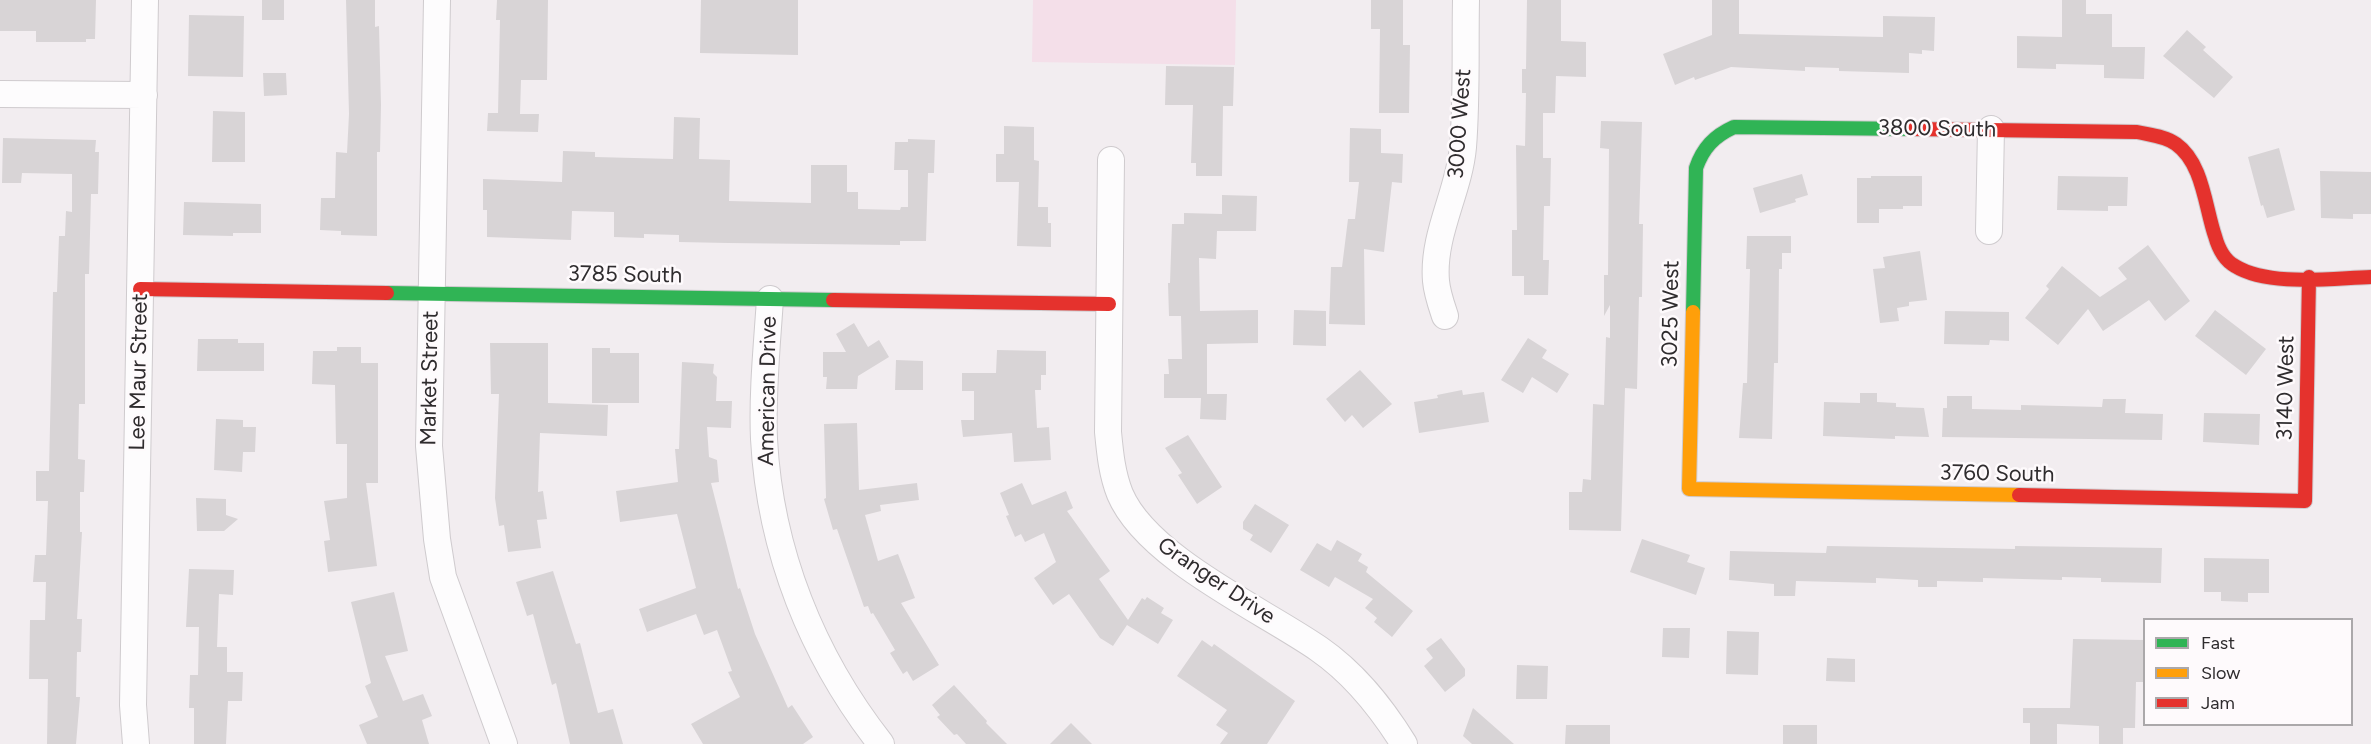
<!DOCTYPE html>
<style>
body{margin:0}
#map{position:relative;width:2371px;height:744px;overflow:hidden;background:#f2edf0;font-family:Figtree,sans-serif}
canvas{display:block}
.legend{position:absolute;left:2143px;top:618px;width:210px;height:108px;box-sizing:border-box;background:#fefafc;border:2px solid #aba8aa;margin:0;padding:8px 10px;list-style:none;font-size:18px;color:#2f2c2e}
.legend li{display:flex;align-items:center;gap:12px;height:30px}
.legend b{width:30px;border:2px solid #aba8aa}
</style>
<div id="map">
<canvas width="2371" height="744"></canvas>
<ul class="legend">
<li><b style="height:8px;background:#30b455"></b>Fast</li>
<li><b style="height:8px;background:#ff9f0a"></b>Slow</li>
<li><b style="height:8px;background:#e5322d"></b>Jam</li>
</ul>
</div>
<script>
const ctx = document.querySelector('canvas').getContext('2d');
ctx.lineJoin = 'round';
function fill(path, color) { ctx.fillStyle = color; ctx.fill(path, 'evenodd'); }
function strokePath(path, color, width, dash) { ctx.strokeStyle = color; ctx.lineWidth = width; ctx.lineCap = dash ? 'butt' : 'round'; ctx.setLineDash(dash || []); ctx.stroke(path); }
function label(font, color, halo, rows, align = 'center') {
  ctx.font = font + ' Figtree,sans-serif'; ctx.lineWidth = 5; ctx.setLineDash([]); ctx.textBaseline = 'middle'; ctx.strokeStyle = halo; ctx.fillStyle = color; for (const [text, x, y, turn = 0] of rows) {
    ctx.save(); ctx.translate(x, y); ctx.rotate((+turn || 0) * Math.PI / 180); ctx.textAlign = isNaN(turn) ? turn : align; if (halo) ctx.strokeText(text, 0, 0); ctx.fillText(text, 0, 0); ctx.restore();
  }
}
const green = new Path2D(`
 M1033 0H1236L1235 65 1032 62Z`);
const building = new Path2D(`
 M0 0H96L95 39H86V42H36V31H0Z
 M262 0H284V20H262Z
 M346 0H375V27L379 26 381 105 380 152H377V236L341 235V231L320 230 321 198H335L336 152 347 153 349 114Z
 M497 0H548L547 80H521L520 114H539L538 132 487 131 488 113H498L500 20H496Z
 M701 0H798V55L700 53Z
 M1371 0H1403V45H1410L1409 113H1379L1380 29H1371Z
 M1527 0H1561V41L1586 42V77L1556 76 1555 113H1543V158H1551L1550 206H1544L1543 260H1549L1548 295H1524V276H1512V230H1517L1516 145 1525 146 1526 93H1522V69H1526Z
 M1712 0H1739V34L1883 37V16L1935 17 1934 51 1922 50V54L1909 53V73L1839 71V68L1805 67V71L1731 67 1695 80 1694 77 1675 85 1663 54 1712 35Z
 M2062 0H2086V14H2112V47H2145L2144 79 2104 78V65L2056 64V69L2017 68V36L2062 37Z
 M189 15 244 16 243 77 188 76Z
 M2187 30 2206 47 2203 50 2233 77 2214 98 2163 56Z
 M1166 66 1234 67 1233 106H1223L1222 176H1196V163H1191L1193 105H1165Z
 M263 73H286L287 95 264 96Z
 M213 111 245 112V162H212Z
 M674 117 700 118 699 159 730 160 729 201 811 203V165H847V192H858V209L900 210 901 207H908V170H894L895 142H908V139L935 140 934 173H928L926 241H900V245L728 243 679 242V235L644 234V238L614 237V212L572 211 571 240 487 237V210H483V179L562 182 563 151 595 152V157L673 159Z
 M1601 121 1642 122 1639 224H1643L1642 297H1639L1637 389 1625 388 1621 531 1569 530V492H1582L1583 479 1591 480 1593 404 1604 405 1606 337 1610 338V305L1604 316V275H1608L1609 149 1600 148Z
 M1004 126 1034 127V160L1039 161 1038 207H1048V223H1051V247L1017 246 1019 182H996V154H1004Z
 M1350 128 1381 129V153L1403 154 1402 183 1392 182 1384 252 1364 249 1365 325 1329 324 1331 267H1342L1348 219H1355L1359 182H1349Z
 M3 138 96 140 95 152H99L98 194H91L89 274H85V404H79L78 459 85 460 84 492H80V532H82L77 619H82L81 652H77L76 697H80L76 744H47L48 679H29L30 620H45L46 582H33L35 555H46L48 501H36V471H49L53 292H57L59 236H65L66 211 72 212V174L22 173 21 183H2Z
 M2279 148 2295 210 2267 218 2263 205 2261 206 2248 157Z
 M2320 171 2371 172V214H2353V219L2321 218Z
 M1802 174 1808 195 1795 199 1796 202 1760 213 1753 188Z
 M1871 176H1922V206H1903V209H1879V223H1857V178H1871Z
 M2058 176 2128 177 2127 206H2108V211L2057 210Z
 M1222 195 1257 196 1256 231H1217L1216 259 1199 258 1200 311 1258 310V343L1207 344V394H1227L1226 420 1200 419 1201 398H1164V374H1169L1168 359H1182L1181 316H1169L1168 283H1170L1172 224H1184V213L1222 214Z
 M184 202 261 204V233H233V236L183 235Z
 M1747 236H1791V253H1782V269H1779L1778 363H1774L1772 439 1739 438 1743 383H1747L1750 269H1746Z
 M2148 245 2190 301 2165 321 2149 300 2103 331 2088 309 2058 345 2025 318 2049 289 2046 286 2062 266 2100 297 2127 279 2118 268Z
 M1920 251 1927 300 1909 302V306L1897 308 1899 321 1880 323 1873 269 1885 268 1883 257Z
 M1294 310 1326 311V346L1293 345Z
 M2215 310 2266 349 2246 375 2195 336Z
 M1945 311 2009 312V341L1990 340 1989 345 1944 344Z
 M854 323 868 347 879 340 889 357 858 376 857 389H826L827 377H823V352H846L836 334Z
 M1528 338 1547 350 1542 358 1569 374 1557 393 1532 377 1523 393 1501 380Z
 M198 339H238V343H264V371H197Z
 M490 343H548V403L608 405 607 436 540 433 538 492 543 491 547 519 537 520 541 548 508 552 504 525 499 526 495 498 499 394H491Z
 M337 347H361V363H378V483H366L377 566 328 572 324 541 330 540 324 501 347 498V444H336L335 385 312 384 313 351H337Z
 M592 348H610V353H639V403H592Z
 M997 350 1046 351V375H1041V390H1035L1037 428 1049 427 1051 460 1014 462 1012 433 963 437 961 420H974V391H962V373H996Z
 M896 360 923 361V390H895Z
 M682 362 714 364 713 373 717 377 716 401H732L731 428 707 427 709 457 717 460 719 482 711 483 738 589 740 588 755 634 788 708 792 705 813 737 803 744H703L691 724 740 697 728 672 732 671 717 630 704 635 696 614 647 632 639 609 696 588 677 514 620 522 616 491 678 482 675 449H679Z
 M1360 370 1392 404 1363 428 1352 415 1345 422 1326 399Z
 M1462 390 1463 395 1484 392 1489 422 1419 433 1414 402 1438 398 1437 395Z
 M1860 393H1877V402L1896 403V407L1924 408 1929 437 1895 436V439L1823 436 1824 402 1860 403Z
 M1947 396H1972V409L2021 410V405L2102 407 2103 399H2126L2125 413 2163 414 2162 440 1942 437 1943 408H1947Z
 M2204 413 2260 414 2259 445 2203 442Z
 M216 419 243 420V427H256L255 452H243L242 472 214 470Z
 M857 423 859 490 917 483 919 500 880 505 881 511 865 515 878 561 898 554 915 598 901 603 939 665 913 681 907 671 903 674 890 653 895 650 873 613 871 614 868 606 864 607 837 529 833 530 824 499 826 498 824 424Z
 M1188 435 1222 487 1197 504 1178 475 1182 473 1165 448Z
 M1022 483 1032 505 1066 491 1073 508 1067 511 1110 571 1099 579 1128 620 1142 598 1145 600 1147 597 1164 608 1161 613 1173 620 1158 644 1127 625 1113 646 1100 638 1069 594 1053 605 1034 578 1056 562 1044 533 1025 542 1021 534 1015 537 1006 516 1009 515 1000 493Z
 M196 498 226 499V515L238 519 224 531H197Z
 M1255 504 1289 525 1271 553 1250 540 1253 535 1243 529V522Z
 M1642 539 1690 555 1687 562 1705 568 1696 595 1630 572Z
 M1337 540 1362 554 1358 561 1368 567 1366 572 1413 611 1392 637 1374 622 1377 618 1365 608 1373 599 1335 577 1329 587 1300 570 1317 543 1331 551Z
 M1827 546 2015 549V546L2162 548 2161 583 2101 582V578L2062 577V580L1983 578V582L1937 581V587H1918V580L1876 578V583L1796 581 1795 596H1774V584L1729 580 1730 551 1826 553Z
 M2204 558 2269 559V593H2248V602L2221 601V592H2204Z
 M189 569 234 570 233 595 219 594 217 647H227V672H243L242 701H228L226 744H194V708H189L190 675H198L199 627H186Z
 M553 571 576 644 580 643 598 713 613 709 623 744H570L556 683 552 685 533 614 527 616 516 582Z
 M394 592 408 651 385 656 403 701 423 694 432 716 422 720 429 744H367L359 725 378 717 365 686 371 683 351 602Z
 M1663 628H1690L1689 658 1662 657Z
 M1727 631 1759 632 1758 675 1726 674Z
 M1441 638 1465 669V676L1445 692 1424 666 1433 658 1426 649Z
 M2073 639 2145 640V682H2136L2135 728H2123V744H2099V726L2057 724V744H2030V723H2023V708H2070Z
 M1202 640 1212 647 1214 644 1295 701 1267 744H1220L1228 733 1216 725 1227 710 1177 676Z
 M1827 658 1855 659V682L1826 681Z
 M1517 665 1548 666 1547 699H1516Z
 M954 685 987 721 986 723 1007 744H966L957 734 954 735 937 717 940 715 932 705Z
 M1473 708 1514 744H1472L1463 736Z
 M1071 723 1092 744H1050Z
 M1566 725H1610V744H1565Z
 M1783 725H1817V744H1783Z`);
const street = new Path2D(`
 M437 0 429 446 437 539 443 577 504 744
 M0 94 144 95
 M1111 160 1108 432C1110 453 1112 474 1120 494 1147 558 1263 610 1319 649 1355 674 1381 707 1404 744
 M1989 231 1991 129
 M770 299C767 345 762 393 764 439 770 551 812 656 881 744
 M1445 316C1441 304 1437 293 1436 281 1432 235 1459 192 1463 147 1467 98 1465 49 1466 0
 M136 744 133 705 145 0`);
const fast = new Path2D(`
 M387 293 833 300
 M1693 312 1696 168C1703 148 1714 136 1734 127L1912 129`);
const slow = new Path2D(`
 M1693 312 1689 489 2019 495`);
const jam = new Path2D(`
 M1912 129 2137 132C2150 135 2165 136 2176 144 2203 163 2205 207 2215 236 2218 247 2224 260 2235 266 2269 287 2332 278 2371 277
 M140 289 387 293
 M833 300 1109 304
 M2019 495 2305 501 2309 277`);
const streetNames = [
 ["3000 West",1460,124,-86],
 ["3800 South",1937,129,1],
 ["3785 South",625,275,1],
 ["3025 West",1671,314,-89],
 ["Lee Maur Street",139,372,-89],
 ["Market Street",430,378,-89],
 ["3140 West",2286,388,-89],
 ["American Drive",768,391,-89],
 ["3760 South",1997,474,1],
 ["Granger Drive",1216,581,34]
];
fill(green, '#f4dfe9');
fill(building, '#d8d4d6');
strokePath(street, '#cfcbce', 28);
strokePath(fast, '#cfcbce', 16);
strokePath(slow, '#cfcbce', 16);
strokePath(jam, '#cfcbce', 16);
strokePath(street, '#fdfcfd', 26);
strokePath(fast, '#30b455', 14);
strokePath(slow, '#ff9f0a', 14);
strokePath(jam, '#e5322d', 14);
label('22px', '#2f2c2e', '#fefafc', streetNames);
</script>
